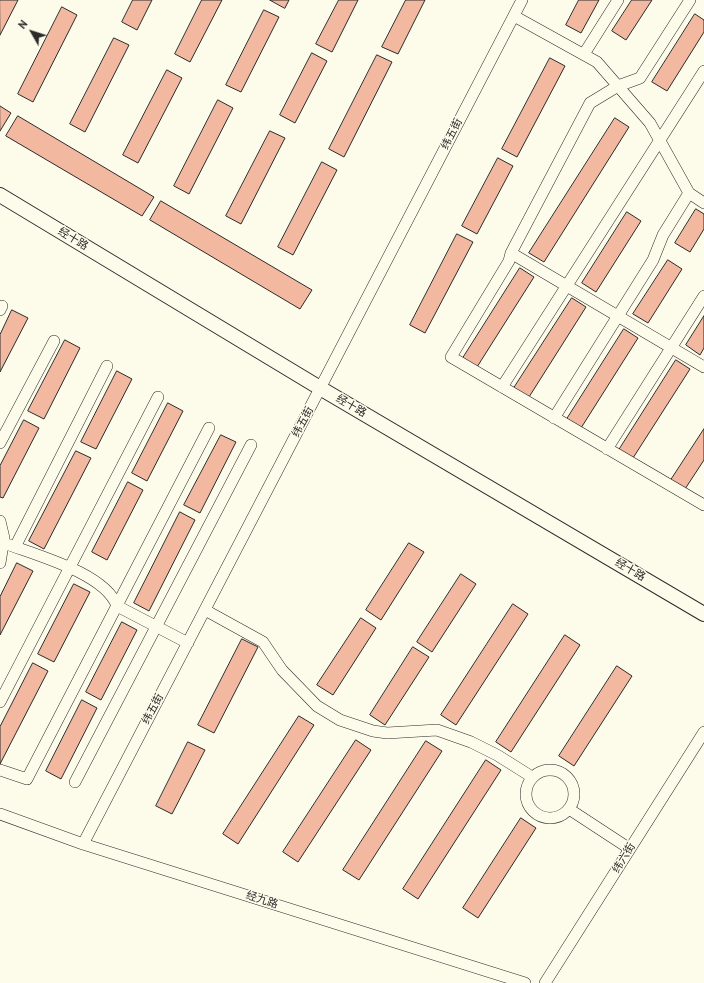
<!DOCTYPE html>
<meta charset="utf-8">
<style>
body{margin:0}
#map{position:relative;width:704px;height:983px;overflow:hidden;background:#fdfbea;font-family:"PT Sans",sans-serif}
canvas{display:block}
.north{position:absolute;left:12px;top:12px;width:40px;height:40px;-webkit-text-stroke:3px #fdfbea;paint-order:stroke;rotate:309deg;font-size:11px;font-weight:700;line-height:16px;text-align:center;color:#2b2b2b}
.north::after{content:'';display:block;margin:auto;width:14px;height:18px;background:#2b2b2b;clip-path:polygon(50% 0,100% 100%,50% 72%,0 100%)}
</style>
<div id="map">
<canvas width="704" height="983"></canvas>
<div class="north">N</div>
</div>
<script>
const ctx = document.querySelector('canvas').getContext('2d');
ctx.lineJoin = 'round';
function fill(path, color) { ctx.fillStyle = color; ctx.fill(path, 'evenodd'); }
function strokePath(path, color, width, dash) { ctx.strokeStyle = color; ctx.lineWidth = width; ctx.lineCap = dash ? 'butt' : 'round'; ctx.setLineDash(dash || []); ctx.stroke(path); }
function label(font, color, halo, rows, align = 'center') {
  ctx.font = font + ' "PT Sans","Noto Sans SC",sans-serif'; ctx.lineWidth = 3; ctx.setLineDash([]); ctx.textBaseline = 'middle'; ctx.strokeStyle = halo; ctx.fillStyle = color; for (const [text, x, y, turn = 0] of rows) {
    ctx.save(); ctx.translate(x, y); ctx.rotate((+turn || 0) * Math.PI / 180); ctx.textAlign = isNaN(turn) ? turn : align; if (halo) ctx.strokeText(text, 0, 0); ctx.fillText(text, 0, 0); ctx.restore();
  }
}
const building = new Path2D(`
 M0 0H18L0 35Z
 M133 0H152L137 30 122 22Z
 M202 0H222L190 62 175 54Z
 M270 0H289L285 8Z
 M339 0H358L332 52 316 44Z
 M406 0H425L398 54 382 47Z
 M579 0H599L581 33 566 25Z
 M632 0H652L626 40 612 31Z
 M62 7 77 15 33 102 18 94Z
 M264 10 279 17 241 92 226 85Z
 M695 14 704 20V32L667 91 652 82Z
 M114 38 129 45 85 132 70 124Z
 M312 53 327 61 295 123 280 115Z
 M377 55 392 62 344 157 329 149Z
 M550 58 565 66 517 157 502 149Z
 M167 70 182 78 138 163 123 155Z
 M218 100 233 108 189 194 174 186Z
 M0 106 11 113 0 131Z
 M18 116 154 197 142 216 6 136Z
 M615 118 629 127 544 262 529 253Z
 M270 131 285 138 241 224 226 216Z
 M498 158 513 166 477 234 462 226Z
 M322 162 337 170 293 255 278 247Z
 M161 201 312 290 300 309 150 220Z
 M696 209 704 214V229L690 252 675 243Z
 M627 212 641 221 596 292 582 283Z
 M457 234 473 242 425 333 410 325Z
 M668 260 682 269 648 323 633 314Z
 M520 268 534 277 477 367 463 358Z
 M572 298 586 307 529 397 514 388Z
 M12 310 28 318 0 372V335Z
 M704 316V348L700 355 686 345Z
 M624 329 638 338 581 428 567 419Z
 M65 340 80 348 44 419 28 411Z
 M676 360 690 369 633 458 619 450Z
 M117 371 132 379 96 449 81 442Z
 M168 403 183 411 147 481 132 473Z
 M24 420 39 428 3 498 0 497V466Z
 M704 429V460L685 489 671 480Z
 M221 435 236 442 200 513 184 505Z
 M76 451 91 458 44 549 29 541Z
 M128 482 143 490 107 560 92 552Z
 M180 512 195 520 149 611 134 603Z
 M409 543 424 552 381 620 366 610Z
 M17 563 33 571 0 635V597Z
 M461 574 476 584 432 652 417 642Z
 M74 584 90 592 54 662 38 654Z
 M513 604 528 614 456 725 441 715Z
 M361 618 376 628 333 695 317 685Z
 M122 622 137 630 101 700 86 692Z
 M565 635 580 645 511 752 496 742Z
 M242 639 258 647 214 733 198 725Z
 M413 647 429 657 385 725 370 715Z
 M33 663 48 671 0 764V727Z
 M617 666 632 676 574 766 559 756Z
 M82 700 97 708 61 779 46 771Z
 M299 716 314 725 238 844 223 834Z
 M356 740 371 750 298 862 283 852Z
 M426 741 442 751 359 880 343 870Z
 M188 742 205 750 172 814 156 806Z
 M486 760 501 770 418 899 403 889Z
 M521 818 536 828 478 918 463 908Z`);
const minor = new Path2D(`
 M690 0 640 78 618 86 590 103 511 253 509 261 451 357 704 505
 M514 16 597 62 650 123 689 193 704 203
 M584 54 618 0
 M511 253 704 367
 M0 310 2 306
 M502 387 704 71
 M554 418 653 260 663 235 689 193
 M0 443 54 341
 M607 449 704 296
 M0 521 4 538 0 563
 M4 543C35 555 105 573 117 606L188 643
 M15 547 107 366
 M205 610 263 642 282 670 317 706 340 720 373 731 387 733 437 730 471 742 497 755 532 777
 M0 702 158 397
 M526 794a24 24 0 1 1 48 0a24 24 0 1 1-48 0Z
 M0 770 27 779 209 428
 M75 782 251 445
 M569 809 630 849
 M0 814 83 844 525 983
 M83 844 522 0
 M545 983 704 732`);
const major = new Path2D(`
 M0 195 320 388 704 614`);
const streetNames = [
 ["纬五街",452,134,-63],
 ["经十路",73,239,31],
 ["经十路",351,406,30],
 ["纬五街",303,422,-62],
 ["经十路",630,570,30],
 ["纬五街",153,709,-62],
 ["纬六街",624,858,-58],
 ["经九路",262,900,18]
];
fill(building, '#f2b8a0');
strokePath(building, '#2b2b2b', 1);
strokePath(minor, '#2b2b2b', 12);
strokePath(major, '#2b2b2b', 16);
strokePath(minor, '#fdfbea', 11);
strokePath(major, '#fdfbea', 14);
label('11px', '#2b2b2b', '#fdfbea', streetNames);
</script>
